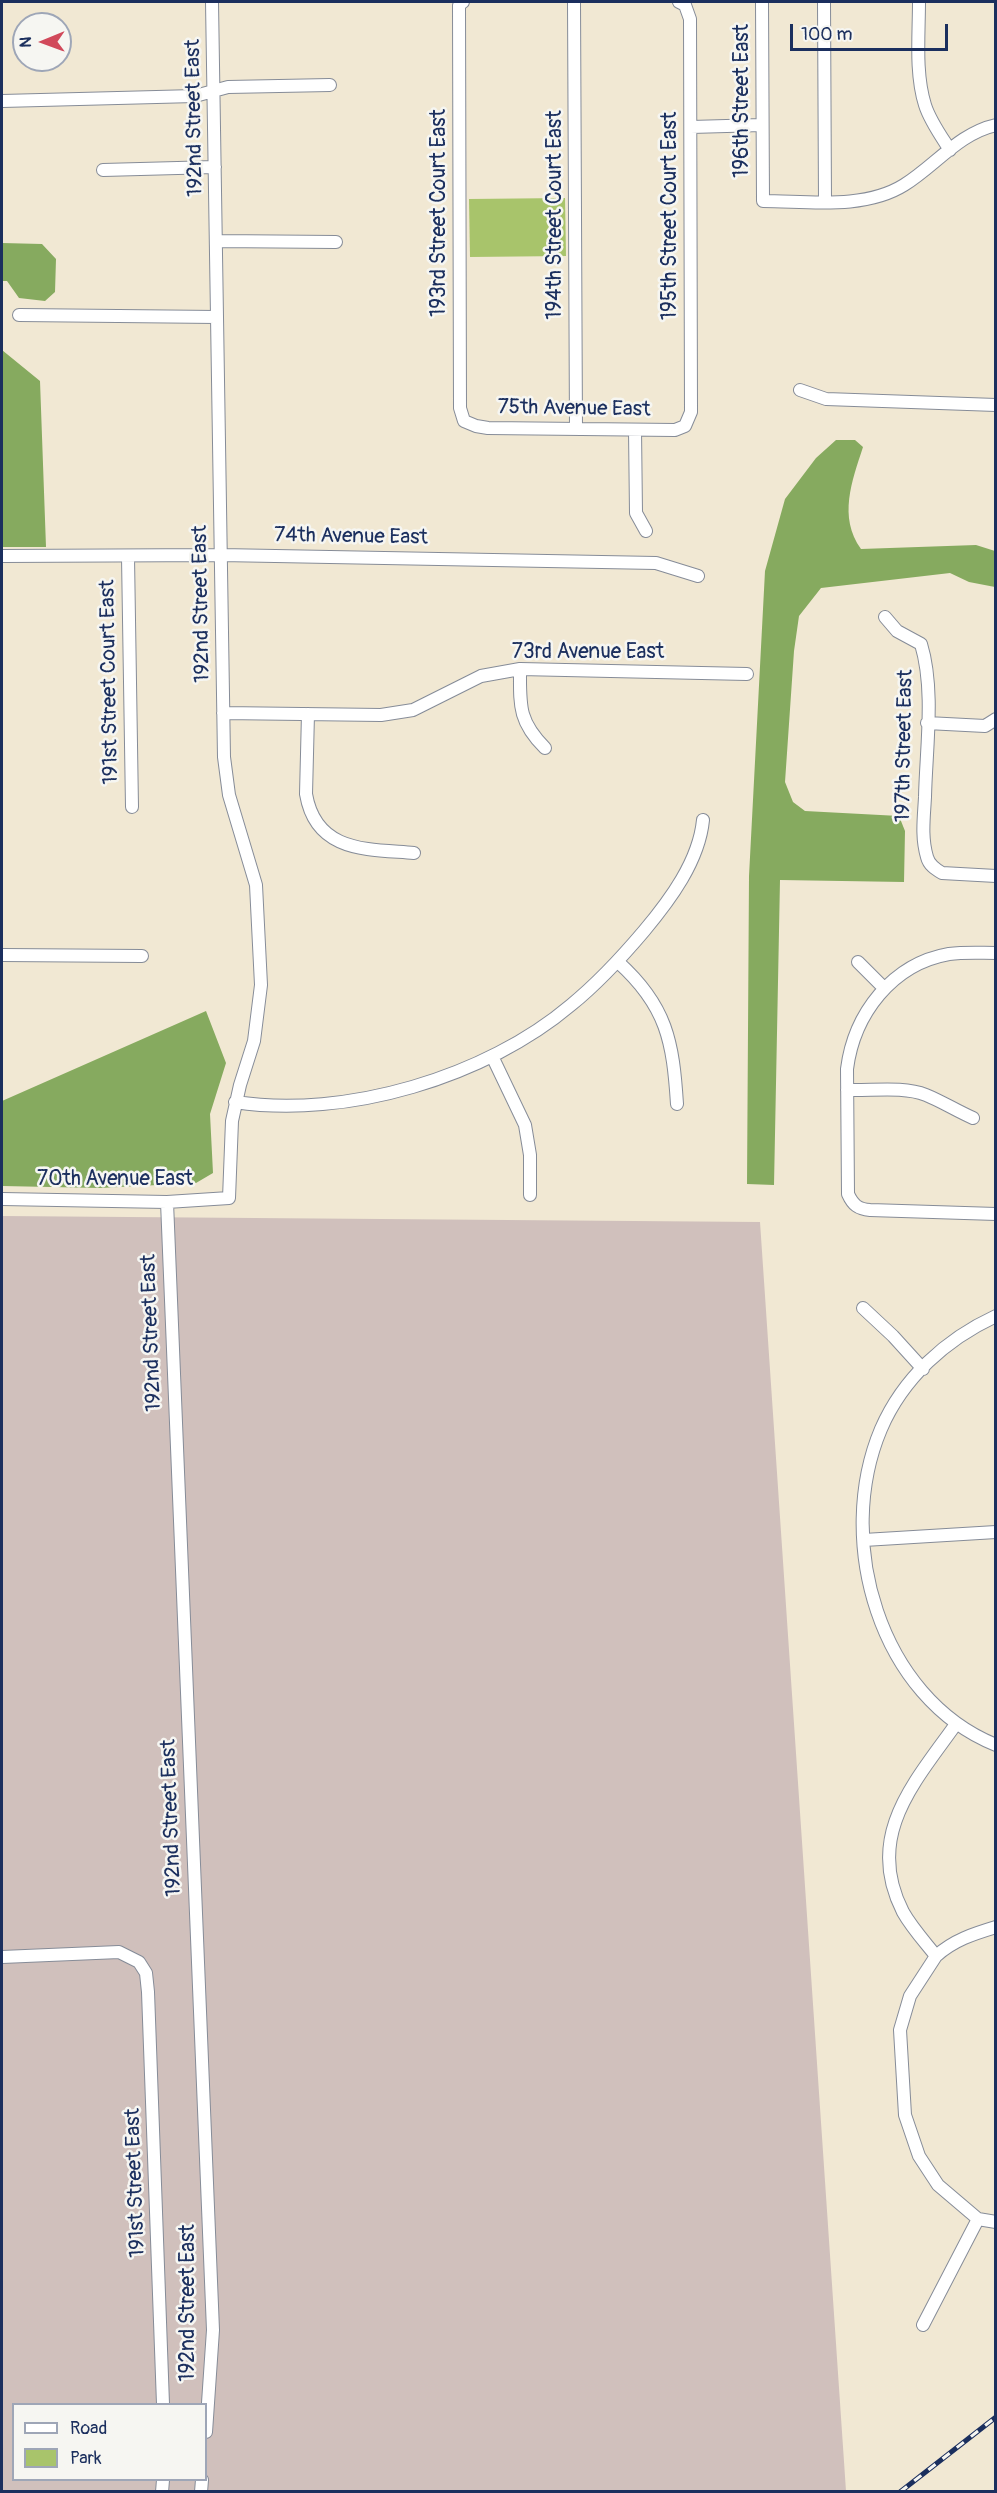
<!DOCTYPE html>
<style>
body{margin:0}
#map{position:relative;width:997px;height:2493px;overflow:hidden;background:#f1e8d3;font-family:Pangolin,sans-serif}
canvas{display:block}
.frame{position:absolute;inset:0;border:3px solid #1b2f5e;pointer-events:none}
.legend{position:absolute;left:12px;top:2403px;width:195px;height:78px;box-sizing:border-box;background:#f6f6f2;border:2px solid #9ea6b7;margin:0;padding:8px 10px;list-style:none;font-size:18px;color:#1b2f5e}
.legend li{display:flex;align-items:center;gap:12px;height:30px}
.legend b{width:30px;border:2px solid #9ea6b7}
.north{position:absolute;left:12px;top:12px;width:60px;height:60px;box-sizing:border-box;background:#f6f6f2;border:2px solid #9ea6b7;border-radius:50%;rotate:269deg;font-size:16px;font-weight:700;line-height:24px;text-align:center;color:#1b2f5e}
.north::after{content:'';display:block;margin:auto;width:21px;height:27px;background:#d1495b;clip-path:polygon(50% 0,100% 100%,50% 72%,0 100%)}
.scale{position:absolute;left:790px;top:24px;width:158px;height:27px;box-sizing:border-box;border:3px solid #1b2f5e;border-top:0;padding-left:8px;font-size:18px;line-height:21px;white-space:nowrap;color:#1b2f5e;-webkit-text-stroke:4px #f6f6f2;paint-order:stroke}
</style>
<div id="map">
<canvas width="997" height="2493"></canvas>
<div class="frame"></div>
<ul class="legend">
<li><b style="height:8px;background:#fff"></b>Road</li>
<li><b style="height:16px;background:#a8c46b"></b>Park</li>
</ul>
<div class="north">N</div>
<div class="scale">100 m</div>
</div>
<script>
const ctx = document.querySelector('canvas').getContext('2d');
ctx.lineJoin = 'round';
function fill(path, color) { ctx.fillStyle = color; ctx.fill(path, 'evenodd'); }
function strokePath(path, color, width, dash) { ctx.strokeStyle = color; ctx.lineWidth = width; ctx.lineCap = dash ? 'butt' : 'round'; ctx.setLineDash(dash || []); ctx.stroke(path); }
function label(font, color, halo, rows, align = 'center') {
  ctx.font = font + ' Pangolin,sans-serif'; ctx.lineWidth = 5; ctx.setLineDash([]); ctx.textBaseline = 'middle'; ctx.strokeStyle = halo; ctx.fillStyle = color; for (const [text, x, y, turn = 0] of rows) {
    ctx.save(); ctx.translate(x, y); ctx.rotate((+turn || 0) * Math.PI / 180); ctx.textAlign = isNaN(turn) ? turn : align; if (halo) ctx.strokeText(text, 0, 0); ctx.fillText(text, 0, 0); ctx.restore();
  }
}
const industrial = new Path2D(`
 M2 1216 760 1222 846 2491 2 2492ZM14 2404H206V2480H14Z`);
const green = new Path2D(`
 M565 198 566 256 470 257 469 199Z`);
const forest = new Path2D(`
 M2 243 42 244 56 259 55 292 45 301 19 298 7 281H2Z
 M2 350 40 381 46 547H2Z
 M836 440H855L863 447C852 481 838 517 861 549L976 545 995 551V587L969 582 950 573 821 588 799 616 794 651 785 782 793 802 805 811 899 816 905 831 904 882 780 880 774 1185 747 1184 749 876 765 571 785 499 816 458Z
 M206 1011 226 1063 210 1114 213 1173 196 1183 100 1188 2 1186V1101Z`);
const minor = new Path2D(`
 M463 2 459 5 460 408 464 421 476 426 488 428 675 430 685 426 691 412 690 19 685 5 679 2
 M574 2 576 429
 M762 2 763 201C807 201 864 210 904 185 935 166 959 133 996 125
 M824 2 825 202
 M919 2C919 35 915 73 925 105 930 121 941 136 950 150
 M2 101 195 96 228 87 330 85
 M691 127 762 125
 M103 170 215 167
 M216 241 336 242
 M19 315 217 317
 M800 390 826 399 996 405
 M635 430 636 513 646 531
 M2 556 221 555 656 563 698 576
 M128 557 132 807
 M885 617 897 631 921 644C935 690 926 749 925 797 924 817 921 837 927 857 929 865 935 869 942 873L996 876
 M520 669C520 705 518 721 545 748
 M223 713 381 715 413 710 481 676 520 669 747 674
 M308 714 306 794C316 853 368 849 414 853
 M927 723 985 726 996 719
 M996 953C980 953 965 952 949 954 892 964 854 1014 847 1069L848 1194C853 1205 858 1209 870 1210L996 1214
 M2 955 142 956
 M618 962C667 1006 673 1042 677 1104
 M858 962 884 988
 M492 1056 525 1125 530 1155V1195
 M847 1090C872 1091 903 1086 926 1095 941 1101 957 1111 973 1118
 M235 1102C346 1119 486 1077 571 1005 598 983 622 957 644 931 670 900 699 861 703 820
 M2 1199 167 1202 229 1198 232 1121 240 1085 254 1041 261 985 256 885 229 795 224 757 212 2
 M167 1202 213 2330 206 2432
 M863 1308 893 1336 923 1369
 M996 1316C946 1339 903 1378 881 1429 834 1540 879 1698 996 1745
 M864 1540 996 1532
 M956 1724C914 1783 864 1836 903 1912 912 1928 925 1942 936 1956L910 1996 900 2030 905 2115 919 2156 938 2185 978 2219 996 2222
 M936 1956C954 1940 973 1934 996 1927
 M2 1957 119 1952 139 1962 146 1973 148 1992 163 2404
 M923 2325 978 2219
 M162 2492 163 2480
 M201 2492 202 2480`);
const rail = new Path2D(`
 M900 2492 996 2417`);
const streetNames = [
 ["196th Street East",743,101,-90],
 ["192nd Street East",195,118,-91],
 ["193rd Street Court East",440,213,-90],
 ["194th Street Court East",556,215,-90],
 ["195th Street Court East",671,216,-90],
 ["75th Avenue East",574,409,1],
 ["74th Avenue East",351,537,1],
 ["192nd Street East",202,604,-91],
 ["73rd Avenue East",588,653],
 ["191st Street Court East",110,682,-91],
 ["197th Street East",905,746,-89],
 ["70th Avenue East",115,1180],
 ["192nd Street East",152,1333,-92],
 ["192nd Street East",172,1818,-92],
 ["191st Street East",136,2183,-92],
 ["192nd Street East",189,2303,-90]
];
fill(industrial, '#d0c0bc');
fill(green, '#a8c46b');
fill(forest, '#86aa5f');
strokePath(minor, '#868c98', 14);
strokePath(minor, '#fff', 12);
strokePath(rail, '#1b2f5e', 5);
strokePath(rail, '#f6f6f2', 3, [9]);
label('21px', '#1b2f5e', '#f6f6f2', streetNames);
</script>
